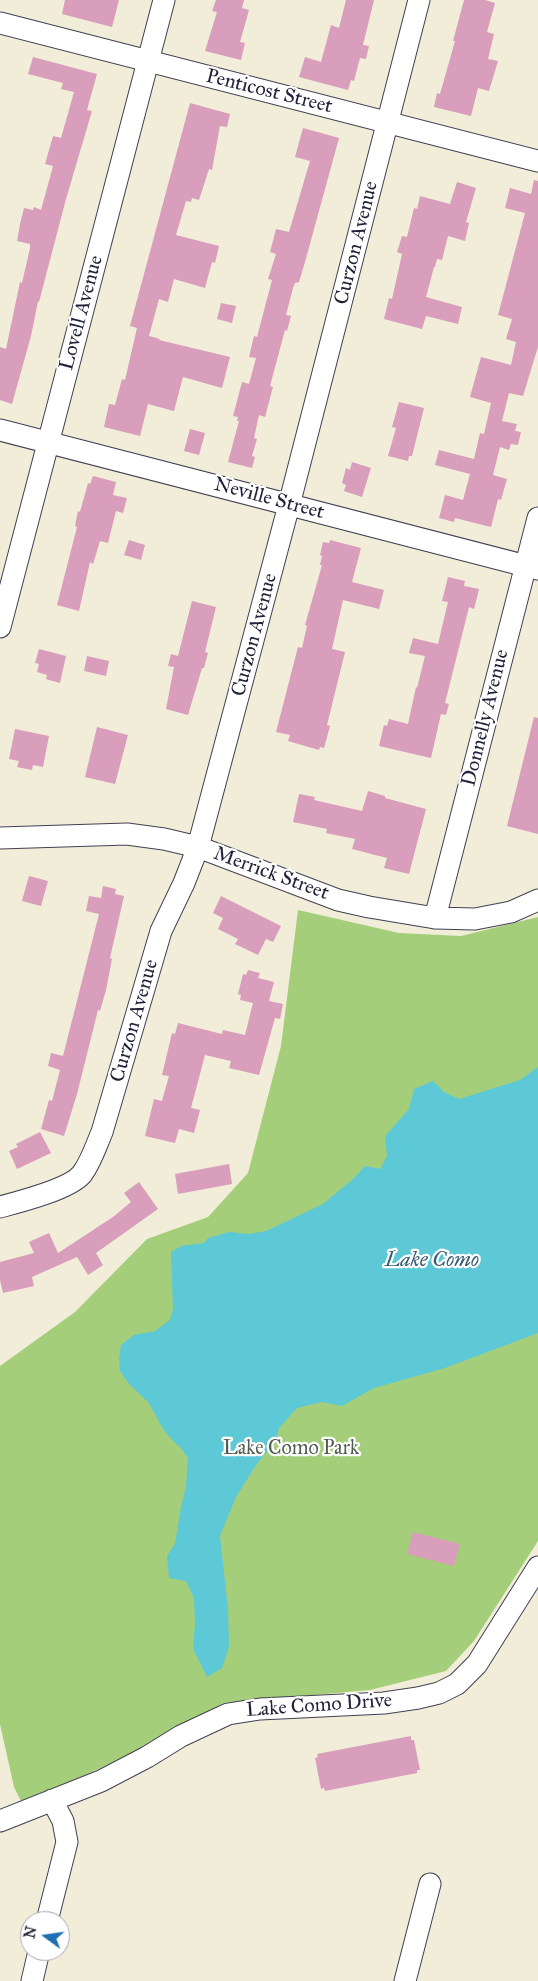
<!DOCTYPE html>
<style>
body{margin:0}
#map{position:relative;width:538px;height:1981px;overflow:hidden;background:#f1edd9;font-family:"IM FELL Great Primer",serif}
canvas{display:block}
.north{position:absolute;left:20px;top:1911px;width:50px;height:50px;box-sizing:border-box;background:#fff;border:1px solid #a7a7b1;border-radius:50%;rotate:284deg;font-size:14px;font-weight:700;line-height:20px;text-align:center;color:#22223b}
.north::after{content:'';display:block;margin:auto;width:18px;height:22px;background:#1f6fb2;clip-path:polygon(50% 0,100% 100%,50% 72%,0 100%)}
</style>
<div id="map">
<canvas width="538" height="1981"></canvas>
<div class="north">N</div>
</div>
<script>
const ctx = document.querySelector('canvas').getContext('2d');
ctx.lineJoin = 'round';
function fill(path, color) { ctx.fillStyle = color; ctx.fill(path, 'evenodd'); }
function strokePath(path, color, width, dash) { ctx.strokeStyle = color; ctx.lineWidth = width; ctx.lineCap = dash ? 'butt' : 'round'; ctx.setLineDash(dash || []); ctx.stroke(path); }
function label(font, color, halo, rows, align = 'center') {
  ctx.font = font + ' "IM FELL Great Primer",serif'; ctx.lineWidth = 4.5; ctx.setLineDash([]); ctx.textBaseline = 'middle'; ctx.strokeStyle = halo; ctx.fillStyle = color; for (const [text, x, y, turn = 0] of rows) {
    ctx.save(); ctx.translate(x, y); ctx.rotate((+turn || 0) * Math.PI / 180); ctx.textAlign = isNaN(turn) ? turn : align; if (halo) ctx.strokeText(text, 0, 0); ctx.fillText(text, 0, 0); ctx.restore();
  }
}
const green = new Path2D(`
 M298 910 399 933 461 936 538 917V1541L474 1641 446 1671 370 1690 223 1703 167 1736 23 1805 14 1787 0 1724V1366L75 1312 147 1239 208 1217 248 1173 281 1046Z`);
const water = new Path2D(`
 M538 1067V1333L445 1368 374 1388 342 1406 322 1402 297 1408 279 1428 276 1440 256 1465 236 1497 220 1536 228 1609 229 1647 222 1668 207 1677 193 1649 195 1624 194 1598 186 1581 169 1578 167 1556 175 1544 181 1507 186 1487 188 1458 181 1448 172 1440 163 1429 149 1403 129 1384 120 1371 119 1358 121 1345 134 1335 155 1331 170 1320 173 1309 171 1252 181 1246 204 1243 208 1238 229 1232 249 1234 266 1231 323 1204 353 1179 365 1166 380 1169 387 1156 385 1136 409 1109 414 1089 433 1081 444 1092 459 1099 520 1080Z`);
const building = new Path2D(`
 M65 0H119L112 27 62 14Z
 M216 0H244L242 8 249 10 240 42 245 43 241 60 205 51 217 12 212 11Z
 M346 0H374L363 45 369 46 366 59 360 58 354 81 351 80 348 90 299 77 305 57 321 62 331 25 339 28Z
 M464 0H485L495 3 487 32 494 34 488 59 498 61 489 91 478 88 471 116 434 107 437 93 440 94 455 41H453Z
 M33 57 97 74 87 110 92 111 66 199 39 302 38 301 31 336 12 404 0 400V347L6 349 20 282 22 283 30 248V244L17 241 20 224 24 208 33 210 34 207 41 210 53 166 45 164 53 136 61 138 74 92 61 89 63 83 28 74Z
 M190 103 230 114 227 127 220 126 212 170 209 169 199 200 192 198 191 202 186 201 176 235 219 246 215 263 212 262 205 288 174 279 168 302 159 299 149 336 160 339 159 340 230 357 222 388 183 377 174 411 148 404 140 436 104 427 109 404 115 405 122 379 125 380 137 328 130 326Z
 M303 128 339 138 305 262 299 282 295 283 293 288 286 315 291 316 287 331 285 330 270 386 273 387 265 417 259 415 254 438 257 439 252 456 255 457 252 468 228 462 239 421H237L238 417 233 416 242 382 249 384 256 358 249 357 254 336 257 337 272 280 268 279 276 254 270 252 276 229 289 232 310 161 295 157Z
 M534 180 538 181V347L523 396 509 393 502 421 517 424 515 431 521 432 518 445 511 444 509 450 500 447 493 475 507 479 501 500 498 499 491 527 455 518 454 522 439 518 445 495 463 500 470 474 435 465 439 450 474 459 480 433 484 434 491 403 470 397 481 357 511 365 516 342 506 339 512 319 498 315 525 213 505 208 510 188 531 194Z
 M457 182 476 188 466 222 469 223 465 241 448 236 442 260 437 259 435 267H434L426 297 462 307 458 324 426 316 422 329 384 319 389 298 392 299 402 254 397 252 402 236 407 237 414 208 417 209 420 196 450 204Z
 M221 303 236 306 232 323 217 319Z
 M399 402 424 408 412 456H409L408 461 388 456 396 428 392 427Z
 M190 429 205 433 199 455 184 451Z
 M352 462 371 468 362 497 344 491 346 485 342 483 346 468 350 470Z
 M93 476 116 482 113 495 127 498 123 513 116 511 108 543 100 541 93 564 90 562 79 611 57 605 77 527 75 526 78 511 80 512 88 483 90 484Z
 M129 540 145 545 141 560 124 555Z
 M330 540 361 548 352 582 384 590 379 609 343 600 332 649 345 652 327 725 330 726 324 748 320 747 319 750 288 741 290 735 276 732 298 647 302 648 307 626 305 625 322 565H320L322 556 320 555 323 542 329 543Z
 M448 577 465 581 464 586 479 589 474 609 469 607 445 703 449 704 446 715 441 714 431 758 379 746 384 725 387 726 389 719 408 724 416 687 417 688 425 656 409 653 413 638 438 644 448 602 442 601Z
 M192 601 216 607 205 652 208 653 204 668H202L188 715 166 709 174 667 168 666 171 654 178 656Z
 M39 649 66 656 60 683 46 679 47 675 37 672 39 664 35 663Z
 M87 656 109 661 106 676 84 671Z
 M534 717 538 718V834L507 826Z
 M97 727 128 735 115 784 85 777Z
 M15 729 49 736 43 767 33 765 32 770 17 767 19 761 9 759Z
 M368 791 385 796V798L426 809 409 874 384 868 387 858 352 849 355 839 326 833 327 829 293 822 299 794 315 797 314 800 362 811Z
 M29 876 48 881 41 906 22 901Z
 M103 886 116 889 115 894 124 896 110 958 112 959 106 990 100 1011 98 1010 77 1094 64 1136 41 1129 49 1100 52 1101 60 1070 48 1066 51 1053 63 1056 99 914 86 911 89 896 101 898Z
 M221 896 281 926 273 942 266 939 258 955 235 944 238 939 218 929 223 918 213 913Z
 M248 970 260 973 258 978 274 982 269 1001 283 1004 280 1019 275 1018 259 1075 229 1068 231 1061 205 1055 191 1108 200 1110 194 1133 179 1129 175 1143 145 1136 154 1099 162 1101 169 1076 162 1075 172 1033 175 1034 178 1023 222 1034 223 1030 245 1035 253 1003 240 1000 241 995 238 994 243 974 246 975Z
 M40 1132 51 1153 17 1169 9 1151 18 1147 16 1144Z
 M229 1164 232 1184 178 1194 175 1174Z
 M139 1182 158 1209 96 1253 103 1265 88 1275 77 1257 32 1277 34 1286 3 1293 0 1280V1262L34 1253 29 1242 49 1233 58 1253 113 1217 131 1202 124 1193Z
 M413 1532 460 1544 454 1566 407 1554Z
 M411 1736V1740H414L420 1770H417V1773L325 1791 324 1788 321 1789 315 1758 318 1757 317 1754Z`);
const minor = new Path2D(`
 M0 23 538 161
 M0 430 538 569
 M0 627 164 0
 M0 838 127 834 164 839 198 847 338 900 369 907 435 918 475 919 511 912 538 900
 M435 918 538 518
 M0 1207C19 1202 70 1189 82 1174 91 1162 96 1146 102 1132L161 931 184 883 198 847 289 505 419 0
 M0 1821 101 1781 147 1757 181 1736 228 1714 260 1709 384 1703 418 1698 439 1693 457 1684 477 1664 538 1567
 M47 1921 67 1842 63 1821 52 1800
 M32 1981 39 1951
 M405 1981 430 1884`);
const streetNames = [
 ["Penticost Street",269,92,14],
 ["Curzon Avenue",357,243,-76],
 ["Lovell Avenue",82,313,-75],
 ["Neville Street",269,499,15],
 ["Curzon Avenue",255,635,-75],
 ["Donnelly Avenue",486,718,-76],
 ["Merrick Street",271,874,20],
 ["Curzon Avenue",135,1021,-74],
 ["Lake Como Drive",319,1706,-4]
];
const parkNames = [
 ["Lake Como Park",291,1449]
];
const waterNames = [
 ["Lake Como",432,1261]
];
fill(green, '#a5ce7a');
fill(water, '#5dc8d6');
fill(building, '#d89ebb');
strokePath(minor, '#414053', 23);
strokePath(minor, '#fff', 21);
label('20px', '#22223b', '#fff', streetNames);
label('20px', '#505e51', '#fff', parkNames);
label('italic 21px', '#375c71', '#fff', waterNames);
</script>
